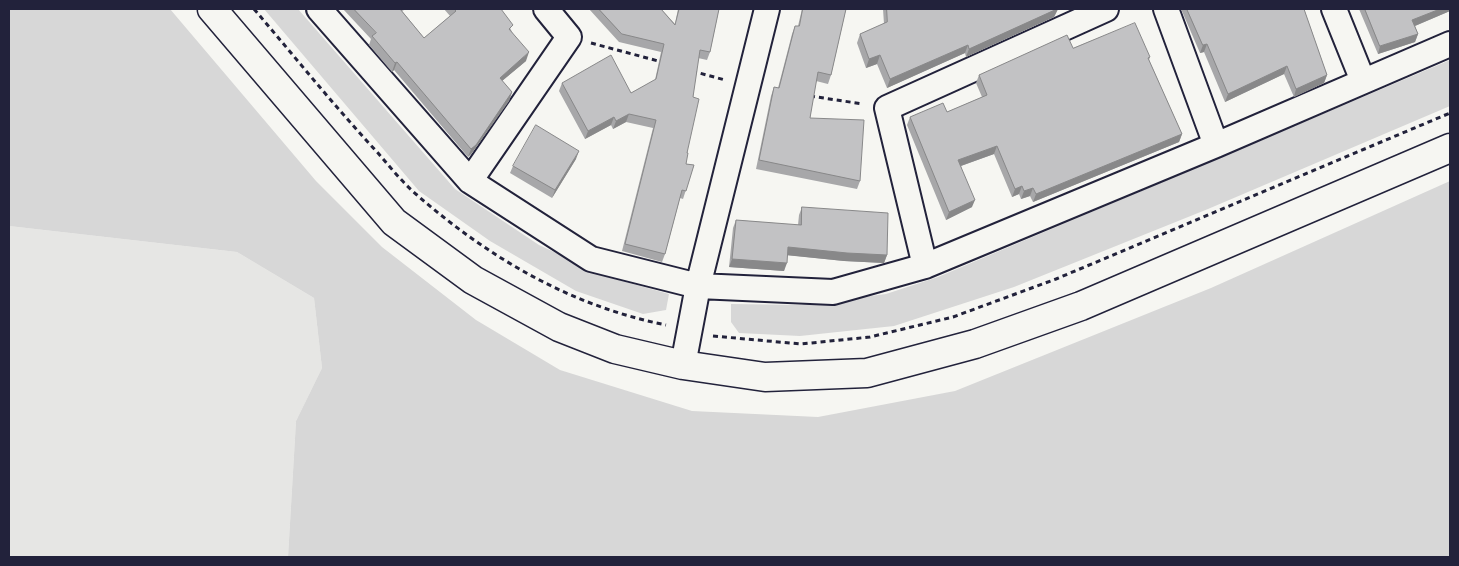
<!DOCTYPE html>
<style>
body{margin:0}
#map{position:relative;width:1459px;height:566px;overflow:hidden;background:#f6f6f2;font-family:"Indie Flower",sans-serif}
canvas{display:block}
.frame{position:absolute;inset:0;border:10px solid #22223b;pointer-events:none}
</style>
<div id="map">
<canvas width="1459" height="566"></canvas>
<div class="frame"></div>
</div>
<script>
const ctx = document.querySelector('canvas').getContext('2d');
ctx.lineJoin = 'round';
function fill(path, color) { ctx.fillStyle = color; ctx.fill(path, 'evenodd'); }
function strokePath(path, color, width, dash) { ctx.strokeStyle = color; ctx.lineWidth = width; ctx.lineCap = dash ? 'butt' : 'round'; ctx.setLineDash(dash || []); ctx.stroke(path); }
const built = new Path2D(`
 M9 226 237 252 314 298 322 368 296 421 288 557H9Z`);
const green = new Path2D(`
 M9 9H170L316 181 382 247 476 320 560 370 692 411 818 417 955 391 1211 288 1450 181V557H288L296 421 322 368 314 298 237 252 9 226Z
 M264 9H298L455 189 539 245 608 277 669 294 666 310 643 314 576 291 490 241 419 191Z
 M1450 60V106L1208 209 1014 287 894 326 800 336 739 333 731 322V304L802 305 886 294 938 277Z`);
const path = new Path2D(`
 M254 9C295 57 335 107 378 153 390 167 402 182 417 195 489 258 571 306 666 325
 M591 43 662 62
 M692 71 725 80
 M810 96 863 104
 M713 336 801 344 870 337 953 317 1056 279 1450 113`);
const street = new Path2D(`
 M319 9 470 181 591 259 698 286 833 292 925 266 1216 145 1450 44
 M1166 9 1216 145
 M1334 9 1363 81
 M470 181 569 37 546 9
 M925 266 887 108 1106 9
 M683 365 698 286 767 9`);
const secondary = new Path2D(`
 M212 9 394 222 473 280 559 327 615 349 683 365 765 377 867 373 975 344 1081 306 1450 148`);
const wall = new Path2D(`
 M343 9H406L402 11 424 38 450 16 444 9H501L526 61 502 81 512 92 509 101 472 153 468 157 394 70 392 72 369 45 371 39Z
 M589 9H661L675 24 678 9H719L710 52 707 60 698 58 693 97 686 164 694 165 683 199 680 198 665 254 662 262 622 251 653 128 626 122 613 129 611 125 585 139 559 91 562 83 631 93 655 80 661 52 619 42Z
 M802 9H846L831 75 828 84 816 81 810 118 860 181 857 189 756 169 771 96 774 87 778 88 792 34 795 26H798Z
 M883 9H1058L1054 17 966 57 965 53 887 88 877 64 866 68 857 43 860 34 884 24Z
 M1181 9H1304L1327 75 1324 83 1294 97 1284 74 1225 102 1204 52 1200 53Z
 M1359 9H1450V11L1415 26 1418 34 1415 42 1378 54Z
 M1073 48 1150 57 1149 60 1182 134 1179 142 1033 202 1030 196 1021 199 1019 194 1012 197 994 154 961 166 972 207 946 220 907 125 910 117 947 112 982 97 976 83 979 75Z
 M576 159 552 198 510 173 513 166Z
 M802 207 887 255 884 263 844 261 787 255 784 271 729 267 733 228 736 220 798 225 799 215Z`);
const shadedWall = new Path2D(`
 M1052 9H1058L1054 17 966 57 969 49Z
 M1440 9H1450V11L1410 28 1412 20Z
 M1418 34 1415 42 1378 54 1380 46Z
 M1207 44 1204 52 1200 53 1203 45Z
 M968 45 965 53 887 88 890 79Z
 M529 52 526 61 496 86 500 78Z
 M880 55 877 64 866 68 869 59Z
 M397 62 394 70 392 72 395 63Z
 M1287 66 1284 74 1225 102 1228 94Z
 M1327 75 1324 83 1294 97 1296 89Z
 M512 92 509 101 472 153 468 157 471 149Z
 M629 114 626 122 613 129 616 121Z
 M614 117 611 125 585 139 588 131Z
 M1182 134 1179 142 1033 202 1036 194Z
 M997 146 994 154 955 168 958 160Z
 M579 151 576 159 552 198 555 190Z
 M1022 186 1019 194 1012 197 1015 189Z
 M1033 188 1030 196 1021 199 1024 191Z
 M975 200 972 207 946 220 949 212Z
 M788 247 887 255 884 263 844 261 785 255Z
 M732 259 787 263 784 271 729 267Z`);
const building = new Path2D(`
 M354 9H400L424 38 456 11 454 9H501L513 25 509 29 529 52 500 78 512 92 476 145 471 149 397 62 395 63 372 36 376 33Z
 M599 9H661L675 25 679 9H719L710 52 700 50 693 97 699 99 687 153H688L686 164 694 165 686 191 682 190 665 254 625 244 656 120 629 114 616 121 614 117 588 131 562 83 611 55 631 93 656 79 664 44 622 34Z
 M803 9H846L831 75 818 72 810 118 864 120 860 181 759 160 774 87 779 88 795 26H799Z
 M887 9H1057L969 49 968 45 890 79 880 55 869 59 860 34 887 22Z
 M1187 9H1304L1327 75 1296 89 1287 66 1228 94 1207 44 1203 45Z
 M1365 9H1440L1412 20 1418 34 1380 46Z
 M1135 23 1150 57 1148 58 1182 134 1036 194 1033 188 1024 191 1022 186 1015 189 997 146 958 160 975 200 949 212 910 117 943 103 947 112 987 95 979 75 1067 35 1073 48Z
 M536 125 579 151 555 190 513 166Z
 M802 207 888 213 887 255 847 253 788 247 787 263 732 259 736 220 801 225Z`);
fill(built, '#e6e6e4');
fill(green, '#d7d7d7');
strokePath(street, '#22223b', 28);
strokePath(secondary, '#22223b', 31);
strokePath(path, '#22223b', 3, [5, 4]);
strokePath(street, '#f6f6f2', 24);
strokePath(secondary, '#f6f6f2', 28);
fill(wall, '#a7a7a9');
fill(shadedWall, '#888889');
fill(building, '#c2c2c4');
strokePath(building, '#888889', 1);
</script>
